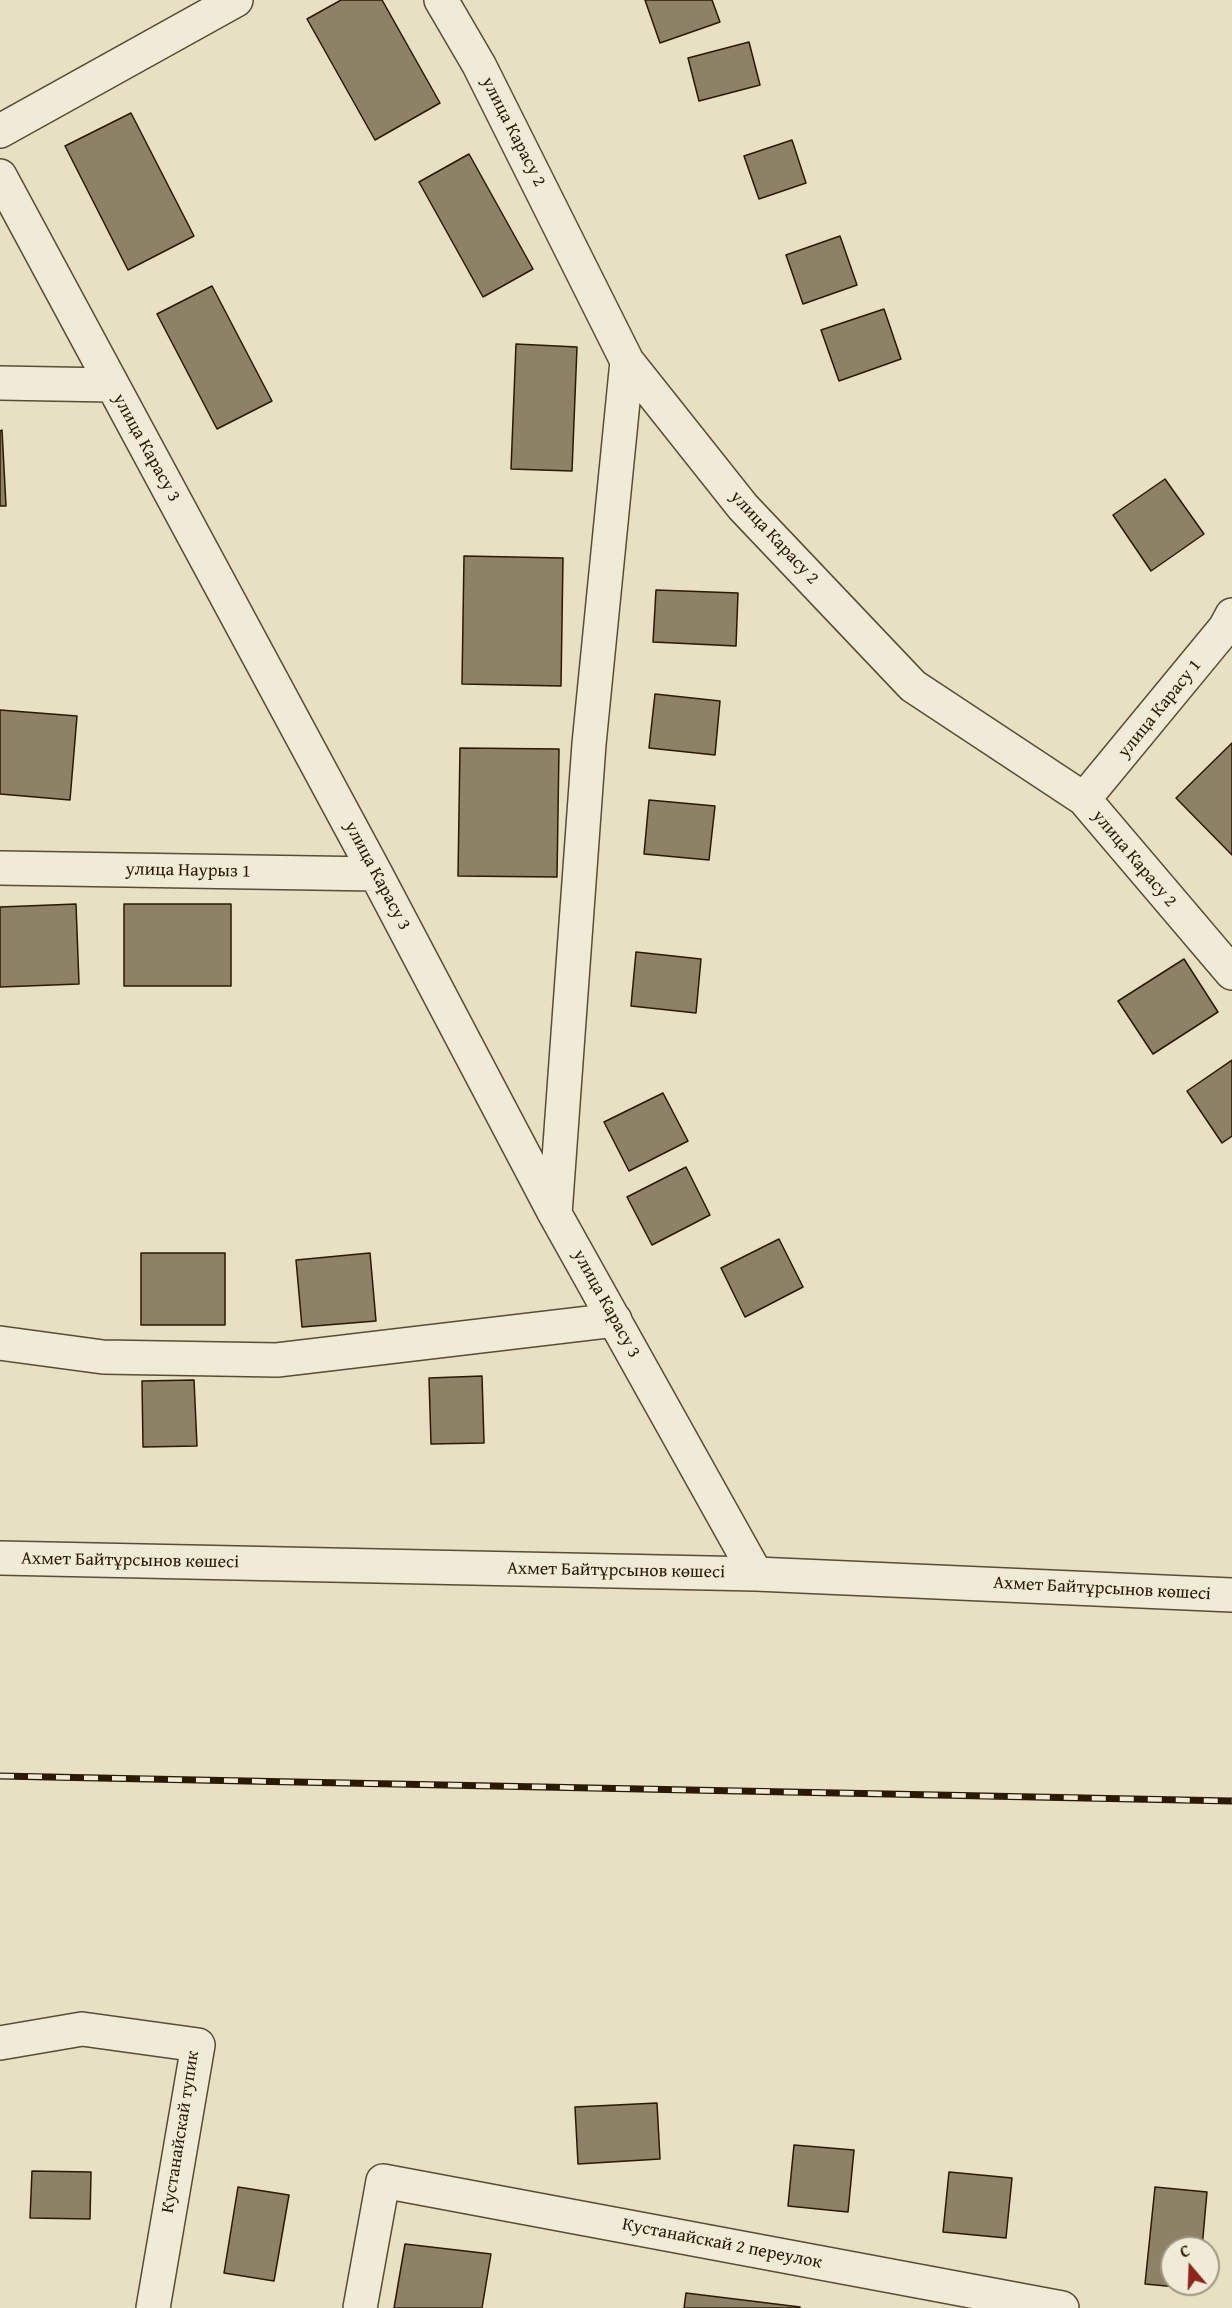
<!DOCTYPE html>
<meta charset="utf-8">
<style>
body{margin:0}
#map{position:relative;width:1232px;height:2308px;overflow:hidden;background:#e7e0c2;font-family:"Gentium Book Plus",serif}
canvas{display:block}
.north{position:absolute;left:1160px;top:2236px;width:60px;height:60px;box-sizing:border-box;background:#efebd7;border:2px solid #a19782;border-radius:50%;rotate:341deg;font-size:16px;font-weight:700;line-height:24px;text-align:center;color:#2b1a03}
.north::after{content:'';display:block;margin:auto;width:21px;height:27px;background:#8f2418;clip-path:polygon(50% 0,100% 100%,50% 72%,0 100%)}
</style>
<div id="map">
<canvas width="1232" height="2308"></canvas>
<div class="north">С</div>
</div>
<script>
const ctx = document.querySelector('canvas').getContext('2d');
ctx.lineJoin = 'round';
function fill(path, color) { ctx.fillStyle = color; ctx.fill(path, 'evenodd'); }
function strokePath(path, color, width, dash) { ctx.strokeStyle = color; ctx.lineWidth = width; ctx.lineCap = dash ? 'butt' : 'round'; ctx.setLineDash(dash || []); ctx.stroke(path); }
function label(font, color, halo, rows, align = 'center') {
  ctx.font = font + ' "Gentium Book Plus",serif'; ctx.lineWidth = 6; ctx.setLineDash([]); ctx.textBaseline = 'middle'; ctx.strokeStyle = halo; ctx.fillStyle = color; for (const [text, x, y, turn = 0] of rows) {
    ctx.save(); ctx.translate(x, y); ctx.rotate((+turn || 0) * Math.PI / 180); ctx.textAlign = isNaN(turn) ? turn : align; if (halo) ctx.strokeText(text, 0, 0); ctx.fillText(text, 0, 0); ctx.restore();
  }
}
const building = new Path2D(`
 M341 0H382L440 103 375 140 307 19Z
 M645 0H712L720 22 660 43Z
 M749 42 760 85 699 101 688 58Z
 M131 113 194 236 128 270 65 146Z
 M792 140 806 183 759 199 744 156Z
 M469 154 533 269 483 297 419 182Z
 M840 236 857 285 803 304 786 255Z
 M212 286 272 401 217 429 157 314Z
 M884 309 901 359 839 381 821 330Z
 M516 344 577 347 572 471 511 469Z
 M2 430 6 506H0V431Z
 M1165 479 1204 534 1151 571 1113 515Z
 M464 556 563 558 561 686 462 684Z
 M656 590 738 593 736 646 653 642Z
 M655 694 720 701 715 755 649 748Z
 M0 710 77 716 70 800 0 794Z
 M1232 743V855L1176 798Z
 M460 748 559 749 557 877 458 876Z
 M649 800 715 806 709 860 644 854Z
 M76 904 79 984 0 987V907Z
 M124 904H231V986H124Z
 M636 952 701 959 696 1013 631 1006Z
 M1184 959 1218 1012 1153 1054 1118 1001Z
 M1232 1060V1136L1222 1143 1187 1091Z
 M663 1093 688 1141 629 1171 604 1122Z
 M686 1167 710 1215 652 1245 627 1197Z
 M779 1239 803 1287 745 1317 721 1268Z
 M141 1253H225V1325H141Z
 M370 1253 376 1321 302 1327 296 1260Z
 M482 1376 484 1443 431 1444 429 1378Z
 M194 1380 197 1446 143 1447 142 1381Z
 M657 2103 660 2159 578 2164 575 2107Z
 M794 2145 854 2150 848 2212 788 2206Z
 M32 2171 91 2172 90 2219 30 2218Z
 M949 2172 1012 2178 1006 2238 943 2232Z
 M238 2187 289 2195 274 2281 224 2273Z
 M1155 2187 1207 2192 1202 2248H1172V2284H1198V2289L1145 2284Z
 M405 2244 491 2254 482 2308H394Z
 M686 2293 800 2307V2308H684Z`);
const minor = new Path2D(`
 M441 0 479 65 627 361 743 507 913 686 1084 799 1232 973
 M0 131 236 0
 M0 176 376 874 555 1214 756 1574
 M0 383 111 385
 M1084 799 1225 628 1232 615
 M0 868 376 874
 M555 1214 589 744 627 361
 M0 1343 103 1357 277 1360 615 1320
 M0 1558 756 1574 1232 1595
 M0 2043 82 2029 198 2045 153 2308
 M360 2308 383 2181 1062 2308`);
const rail = new Path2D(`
 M0 1776 1232 1801`);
const streetNames = [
 ["улица Карасу 2",513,132,63],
 ["улица Карасу 3",146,448,61],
 ["улица Карасу 2",774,538,47],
 ["улица Карасу 1",1160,709,-51],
 ["улица Карасу 2",1134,859,50],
 ["улица Наурыз 1",188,871,1],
 ["улица Карасу 3",377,876,62],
 ["улица Карасу 3",606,1304,61],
 ["Ахмет Байтұрсынов көшесі",130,1561,1],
 ["Ахмет Байтұрсынов көшесі",616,1571,1],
 ["Ахмет Байтұрсынов көшесі",1102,1589,3],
 ["Кустанайскай тупик",181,2132,-81],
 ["Кустанайскай 2 переулок",722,2244,11]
];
fill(building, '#8d8166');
strokePath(building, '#2b1a03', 1.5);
strokePath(minor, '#5a4c33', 36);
strokePath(minor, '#efebd7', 33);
strokePath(rail, '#2b1a03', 7);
strokePath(rail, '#efebd7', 4.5, [14]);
label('18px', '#2b1a03', '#efebd7', streetNames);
</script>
